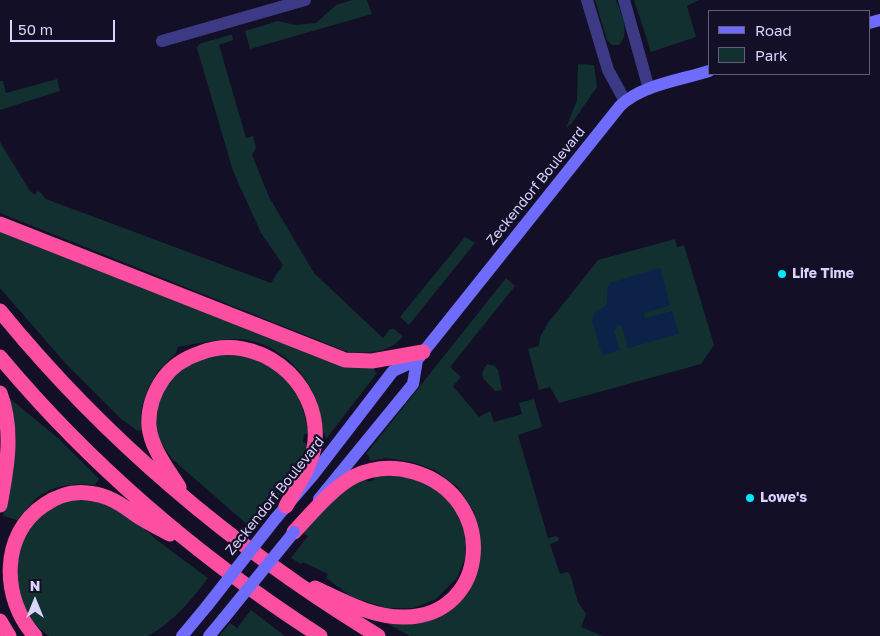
<!DOCTYPE html>
<style>
body{margin:0}
#map{position:relative;width:880px;height:636px;overflow:hidden;background:#130f26;font-family:"Golos Text",sans-serif}
canvas{display:block}
.legend{position:absolute;left:708px;top:10px;width:162px;height:65px;box-sizing:border-box;background:#130f26;border:1px solid #625e7d;margin:0;padding:6px 9px;list-style:none;font-size:15px;color:#d9d4ff}
.legend li{display:flex;align-items:center;gap:10px;height:25px}
.legend b{width:25px;border:1px solid #625e7d}
.north{position:absolute;left:10px;top:576px;width:50px;height:50px;-webkit-text-stroke:4px #130f26;paint-order:stroke;rotate:0deg;font-size:14px;font-weight:700;line-height:20px;text-align:center;color:#d9d4ff}
.north::after{content:'';display:block;margin:auto;width:18px;height:22px;background:#d9d4ff;clip-path:polygon(50% 0,100% 100%,50% 72%,0 100%)}
.scale{position:absolute;left:10px;top:20px;width:105px;height:22px;box-sizing:border-box;border:2px solid #d9d4ff;border-top:0;padding-left:6px;font-size:15px;line-height:18px;white-space:nowrap;color:#d9d4ff;-webkit-text-stroke:4px #130f26;paint-order:stroke}
</style>
<div id="map">
<canvas width="880" height="636"></canvas>
<ul class="legend">
<li><b style="height:6px;background:#6f6bff"></b>Road</li>
<li><b style="height:14px;background:#12302f"></b>Park</li>
</ul>
<div class="north">N</div>
<div class="scale">50 m</div>
</div>
<script>
const ctx = document.querySelector('canvas').getContext('2d');
ctx.lineJoin = 'round';
function fill(path, color) { ctx.fillStyle = color; ctx.fill(path, 'evenodd'); }
function strokePath(path, color, width, dash) { ctx.strokeStyle = color; ctx.lineWidth = width; ctx.lineCap = dash ? 'butt' : 'round'; ctx.setLineDash(dash || []); ctx.stroke(path); }
function label(font, color, halo, rows, align = 'center') {
  ctx.font = font + ' "Golos Text",sans-serif'; ctx.lineWidth = 4.5; ctx.setLineDash([]); ctx.textBaseline = 'middle'; ctx.strokeStyle = halo; ctx.fillStyle = color; for (const [text, x, y, turn = 0] of rows) {
    ctx.save(); ctx.translate(x, y); ctx.rotate((+turn || 0) * Math.PI / 180); ctx.textAlign = isNaN(turn) ? turn : align; if (halo) ctx.strokeText(text, 0, 0); ctx.fillText(text, 0, 0); ctx.restore();
  }
}
const green = new Path2D(`
 M352 0H367L372 14 250 49 245 31 278 21 295 25 316 23 336 5Z
 M595 0H616C621 14 631 33 619 45H612L607 40Z
 M634 0H699L687 6 696 37 651 52Z
 M230 35H232L233 40 219 45 246 138 253 136 256 148 252 155 269 197 314 273 383 338 390 329H394L403 336C389 354 368 353 348 352L0 213V142L30 191 35 195 37 191 41 193 46 199 271 283 283 265 261 233 233 171 197 48 199 44Z
 M578 64 594 65 597 87 572 123 566 128 577 100Z
 M57 79 60 91 0 110V81H3L6 93Z
 M0 229 374 364V370L377 373 326 439 324 433 320 434C319 419 318 403 311 389 297 362 270 341 239 339 218 339 198 343 178 347L176 353 158 371 147 391 141 409 143 430 138 431 121 419 66 364 0 288Z
 M465 237 475 243 409 325 400 317Z
 M675 239 677 247 684 245 714 345 701 364 559 403 550 387 539 390 528 349 539 346 540 337 548 323 598 260Z
 M506 278 515 286 450 367 461 377 453 386 479 417 490 411 494 422 522 414 519 403 534 399 542 427 518 435 548 538 556 536 559 538 558 541 550 544 560 574 568 572 570 574 578 602 586 614 581 627 603 636H410L388 624 390 619 412 621 465 591 479 536 474 512 458 487 435 470 412 462 386 458 370 461 369 456 366 454Z
 M229 352C238 354 247 355 256 358 290 368 304 401 308 433L304 435 303 442 307 444C299 472 284 489 267 511L263 508 249 526 172 459 158 438 155 414 161 393 173 375 187 363Z
 M487 364 495 366 498 370 502 390 495 391 483 378 482 373Z
 M8 397 58 438 99 479 95 485C77 483 53 485 38 497 30 504 24 513 17 520L3 516 10 486 16 438Z
 M373 475 410 476 432 485 448 499 462 520 466 539 465 558 457 578 436 599 414 608H387L352 597 326 578 328 574 303 562 301 564 291 558 308 536 302 532 336 492 366 479 367 482 374 480Z
 M74 498 98 499 118 506 158 541 208 578C191 601 173 622 148 636H49C44 632 38 628 34 623 9 593 10 545 37 517 46 507 60 502 74 498Z
 M251 610 285 636H219L230 623 237 628Z`);
const water = new Path2D(`
 M660 268 670 305 645 313 644 317 646 318 672 311 679 334 628 348 622 326 617 325 616 330 614 331 620 350 602 355 592 320 596 311 604 307 607 303V290L610 283Z`);
const minor = new Path2D(`
 M162 41 305 0`);
const tertiary = new Path2D(`
 M587 0 608 70 625 101
 M624 0 649 89`);
const secondary = new Path2D(`
 M869 23 880 20
 M319 499 413 384 417 360
 M276 518 313 475 393 371 417 360 620 106C641 85 681 80 709 71
 M182 636 207 606
 M209 636 224 618`);
const motorway = new Path2D(`
 M0 224 345 360 372 361 423 352
 M0 311C106 441 235 549 378 636
 M0 357C91 466 201 559 320 636
 M0 393C14 430 7 468 0 505
 M179 487C167 468 151 448 149 426 148 409 154 392 163 379 172 366 185 358 200 353 257 331 320 380 315 441 313 464 297 486 286 506
 M294 532C310 515 334 486 355 476 374 467 394 466 414 472 499 497 490 616 405 617 373 618 343 601 315 588
 M0 621 9 636
 M35 636C1 599 0 534 44 505 57 496 73 491 88 493 108 495 121 504 136 515 146 522 159 528 170 534`);
const secondaryBridge = new Path2D(`
 M207 606 276 518
 M224 618 294 532`);
const markers = [
 [782,274,5,"#00e5ff"],
 [750,498,5,"#00e5ff"]
];
const streetNames = [
 ["Zeckendorf Boulevard",536,186,-51],
 ["Zeckendorf Boulevard",275,496,-51]
];
const poiNames = [
 ["Life Time",792,274],
 ["Lowe's",760,498]
];
fill(green, '#12302f');
fill(water, '#0c2248');
strokePath(minor, '#3d3a85', 12);
strokePath(tertiary, '#3d3a85', 12);
strokePath(secondary, '#6f6bff', 12);
strokePath(motorway, '#ff4fa3', 15);
strokePath(secondaryBridge, '#6f6bff', 12);
for (const [x, y, r, color] of markers) { const dot = new Path2D(); dot.arc(x, y, r, 0, 2 * Math.PI); ctx.fillStyle = color; ctx.fill(dot); strokePath(dot, '#130f26', 2); }
label('14px', '#d9d4ff', '#130f26', streetNames);
label('bold 14px', '#d9d4ff', '#130f26', poiNames, 'left');
</script>
